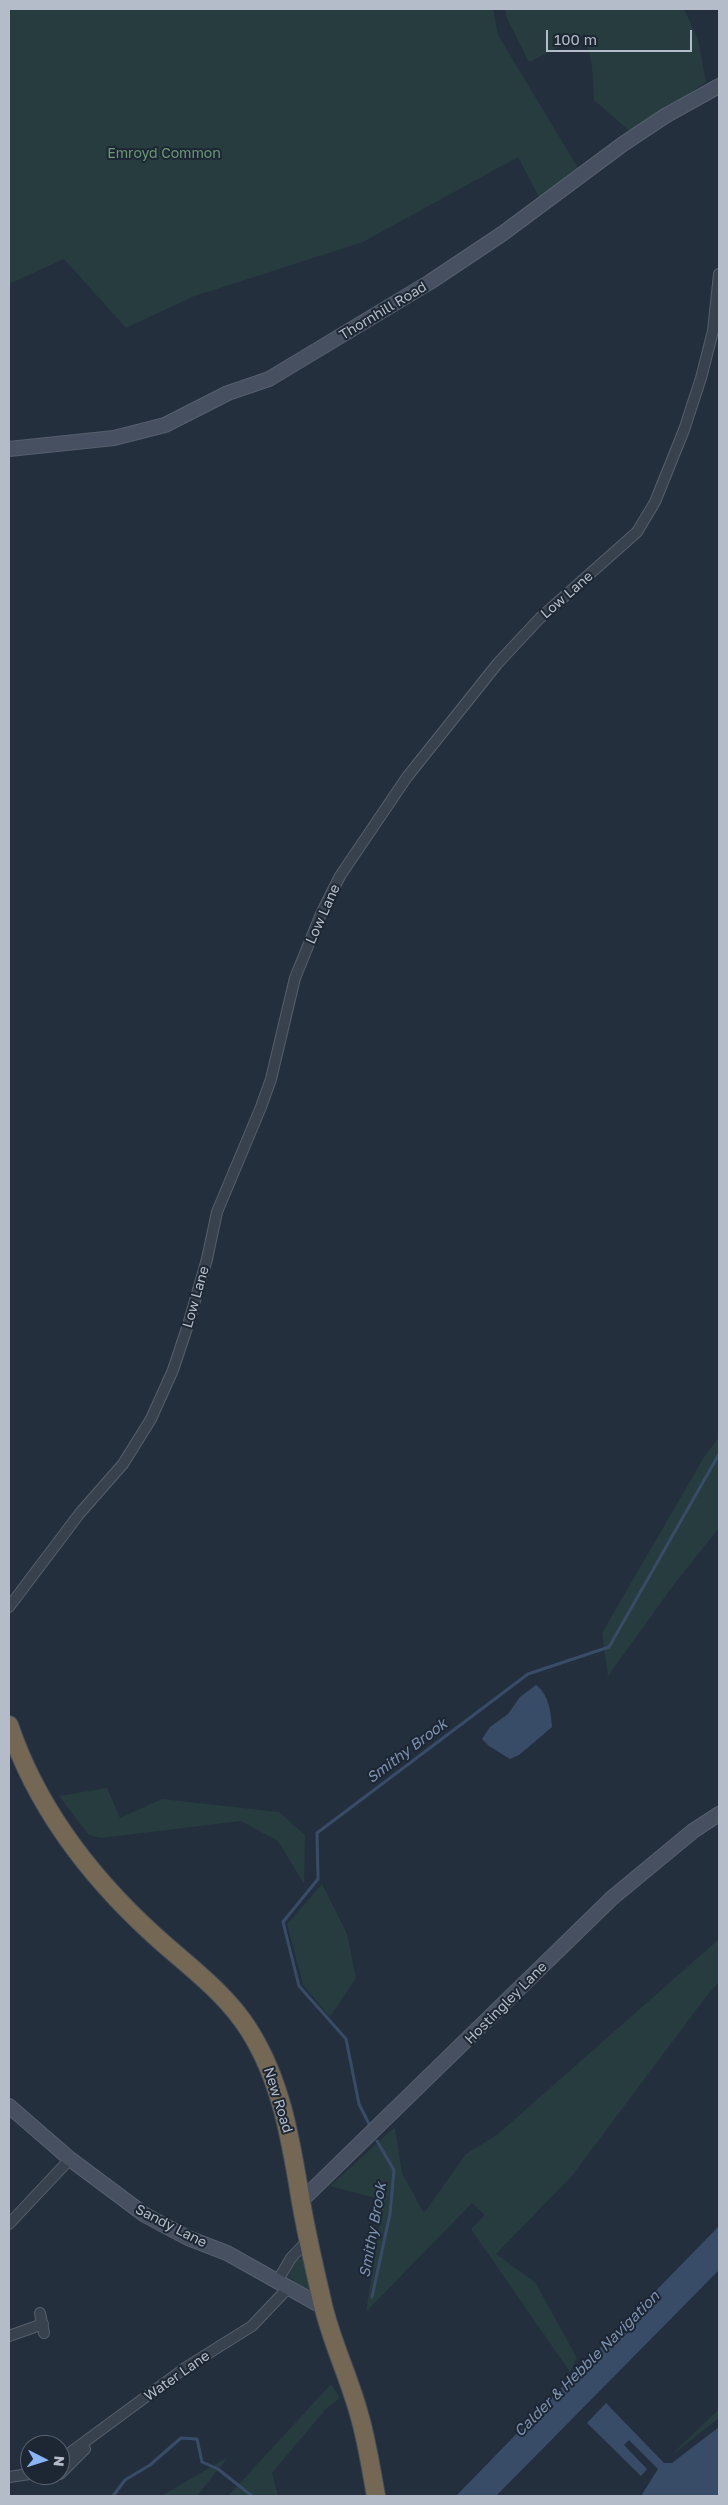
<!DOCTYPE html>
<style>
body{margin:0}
#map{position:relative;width:728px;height:2505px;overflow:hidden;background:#242f3e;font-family:"Golos Text",sans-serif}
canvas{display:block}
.frame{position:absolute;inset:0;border:10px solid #b4bcc9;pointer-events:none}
.north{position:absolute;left:20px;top:2435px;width:50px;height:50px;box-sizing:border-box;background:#1d2633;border:1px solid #59626f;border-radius:50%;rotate:95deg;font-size:14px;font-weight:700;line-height:20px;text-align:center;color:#b4bcc9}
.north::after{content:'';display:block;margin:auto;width:18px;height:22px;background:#8ab4f8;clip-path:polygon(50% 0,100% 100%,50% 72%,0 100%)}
.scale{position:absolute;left:546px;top:30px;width:146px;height:22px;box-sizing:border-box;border:2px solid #b4bcc9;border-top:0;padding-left:6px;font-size:15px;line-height:18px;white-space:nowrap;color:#b4bcc9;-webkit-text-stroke:4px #1d2633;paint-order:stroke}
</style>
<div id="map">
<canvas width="728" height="2505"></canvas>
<div class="frame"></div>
<div class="north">N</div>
<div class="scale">100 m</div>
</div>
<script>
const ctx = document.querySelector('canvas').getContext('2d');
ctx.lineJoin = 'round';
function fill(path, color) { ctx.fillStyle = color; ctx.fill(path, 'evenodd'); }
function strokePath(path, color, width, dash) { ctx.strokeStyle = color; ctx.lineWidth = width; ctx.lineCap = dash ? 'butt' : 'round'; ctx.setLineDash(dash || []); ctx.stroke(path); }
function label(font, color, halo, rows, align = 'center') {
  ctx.font = font + ' "Golos Text",sans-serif'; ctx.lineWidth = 4; ctx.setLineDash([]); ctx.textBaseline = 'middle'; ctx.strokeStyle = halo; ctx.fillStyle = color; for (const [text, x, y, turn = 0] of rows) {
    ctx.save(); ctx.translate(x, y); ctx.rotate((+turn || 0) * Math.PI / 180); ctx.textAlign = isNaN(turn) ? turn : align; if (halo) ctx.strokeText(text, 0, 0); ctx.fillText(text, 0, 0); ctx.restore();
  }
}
const green = new Path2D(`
 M9 9H493L498 35 578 168 540 199 518 157 363 242 192 297 126 328 64 259 9 284Z
 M505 9H684L698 39 706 82 632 133 594 100 592 66 585 34 529 62 506 16Z
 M719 1437V1528L675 1583 608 1676 602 1633 704 1457Z
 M107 1788 120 1818 162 1799 279 1812 305 1835 304 1884 278 1841 241 1821 101 1838 89 1835 59 1796Z
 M322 1884 347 1934 356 1978 330 2017 303 1985 287 1924Z
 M719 1939V1982L705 1998 571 2177 496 2254 535 2282 577 2358 570 2372 471 2229 485 2215 472 2203 366 2312 383 2200 330 2186 395 2127 402 2173 424 2213 466 2154 498 2134Z
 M297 2259H304L311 2286 305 2290 288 2276Z
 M331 2384 340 2398 326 2409 272 2473 278 2496H228Z
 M719 2409V2418L667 2459Z
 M228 2457 197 2496H161Z`);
const water = new Path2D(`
 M536 1685C549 1695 551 1712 552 1727L519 1755 510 1759 489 1746 482 1739 490 1727 508 1714 520 1697Z
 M719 2226V2270L496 2496H456Z
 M606 2403 664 2463H672L719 2427V2496H641L658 2469 629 2440 624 2445 647 2469 641 2476 587 2423Z`);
const stream = new Path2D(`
 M370 2126 359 2104 346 2039 299 1986 283 1922 318 1879 317 1833 528 1674 609 1647 719 1454
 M372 2297 390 2214 394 2170 377 2141
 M113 2496 125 2480 150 2465 181 2438 197 2439 202 2462 218 2469 252 2496`);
const street = new Path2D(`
 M9 1607 80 1513 123 1464 151 1419 173 1370 188 1325 207 1259 217 1212 261 1107 271 1079 295 978 321 914 340 876 407 777 498 663 540 618 637 532 655 502 684 430 701 378 713 331 719 274
 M9 2224 70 2159
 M278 2280 291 2258 308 2240
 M40 2313 44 2333
 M9 2336 43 2324
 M60 2460 185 2368 252 2326 289 2287
 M60 2474 85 2449 84 2447
 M9 2477 30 2474`);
const secondary = new Path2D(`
 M9 449 114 438 165 425 228 393 269 379 430 282 502 234 623 144 665 116 719 86
 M9 2106 70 2159 145 2215 188 2238 227 2253 323 2307
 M301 2201 612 1898 693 1831 719 1814`);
const highway = new Path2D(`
 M9 1725C37 1808 91 1878 155 1936 188 1966 225 1992 249 2030 282 2082 291 2142 301 2202 307 2236 315 2271 323 2305 332 2343 349 2377 359 2414 367 2441 371 2469 376 2496`);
const parkNames = [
 ["Emroyd Common",164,154]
];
const streetNames = [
 ["Thornhill Road",383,311,-31],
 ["Low Lane",567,595,-41],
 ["Low Lane",323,914,-66],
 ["Low Lane",196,1297,-74],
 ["Hostingley Lane",506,2003,-45],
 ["New Road",278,2100,73],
 ["Sandy Lane",171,2226,27],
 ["Water Lane",177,2376,-35]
];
const waterNames = [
 ["Smithy Brook",407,1751,-37],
 ["Smithy Brook",373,2230,-80],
 ["Calder & Hebble Navigation",587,2364,-45]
];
fill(green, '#263c3f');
fill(water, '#394c67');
strokePath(stream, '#394c67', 3);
strokePath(street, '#565f6c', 12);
strokePath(secondary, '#565f6c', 16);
strokePath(highway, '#434c59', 20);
strokePath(street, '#38414e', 10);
strokePath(secondary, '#465061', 14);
strokePath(highway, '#746855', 18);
label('14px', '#6b9a76', '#1d2633', parkNames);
label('14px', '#b4bcc9', '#1d2633', streetNames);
label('italic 15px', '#7c92b1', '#1d2633', waterNames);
</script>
